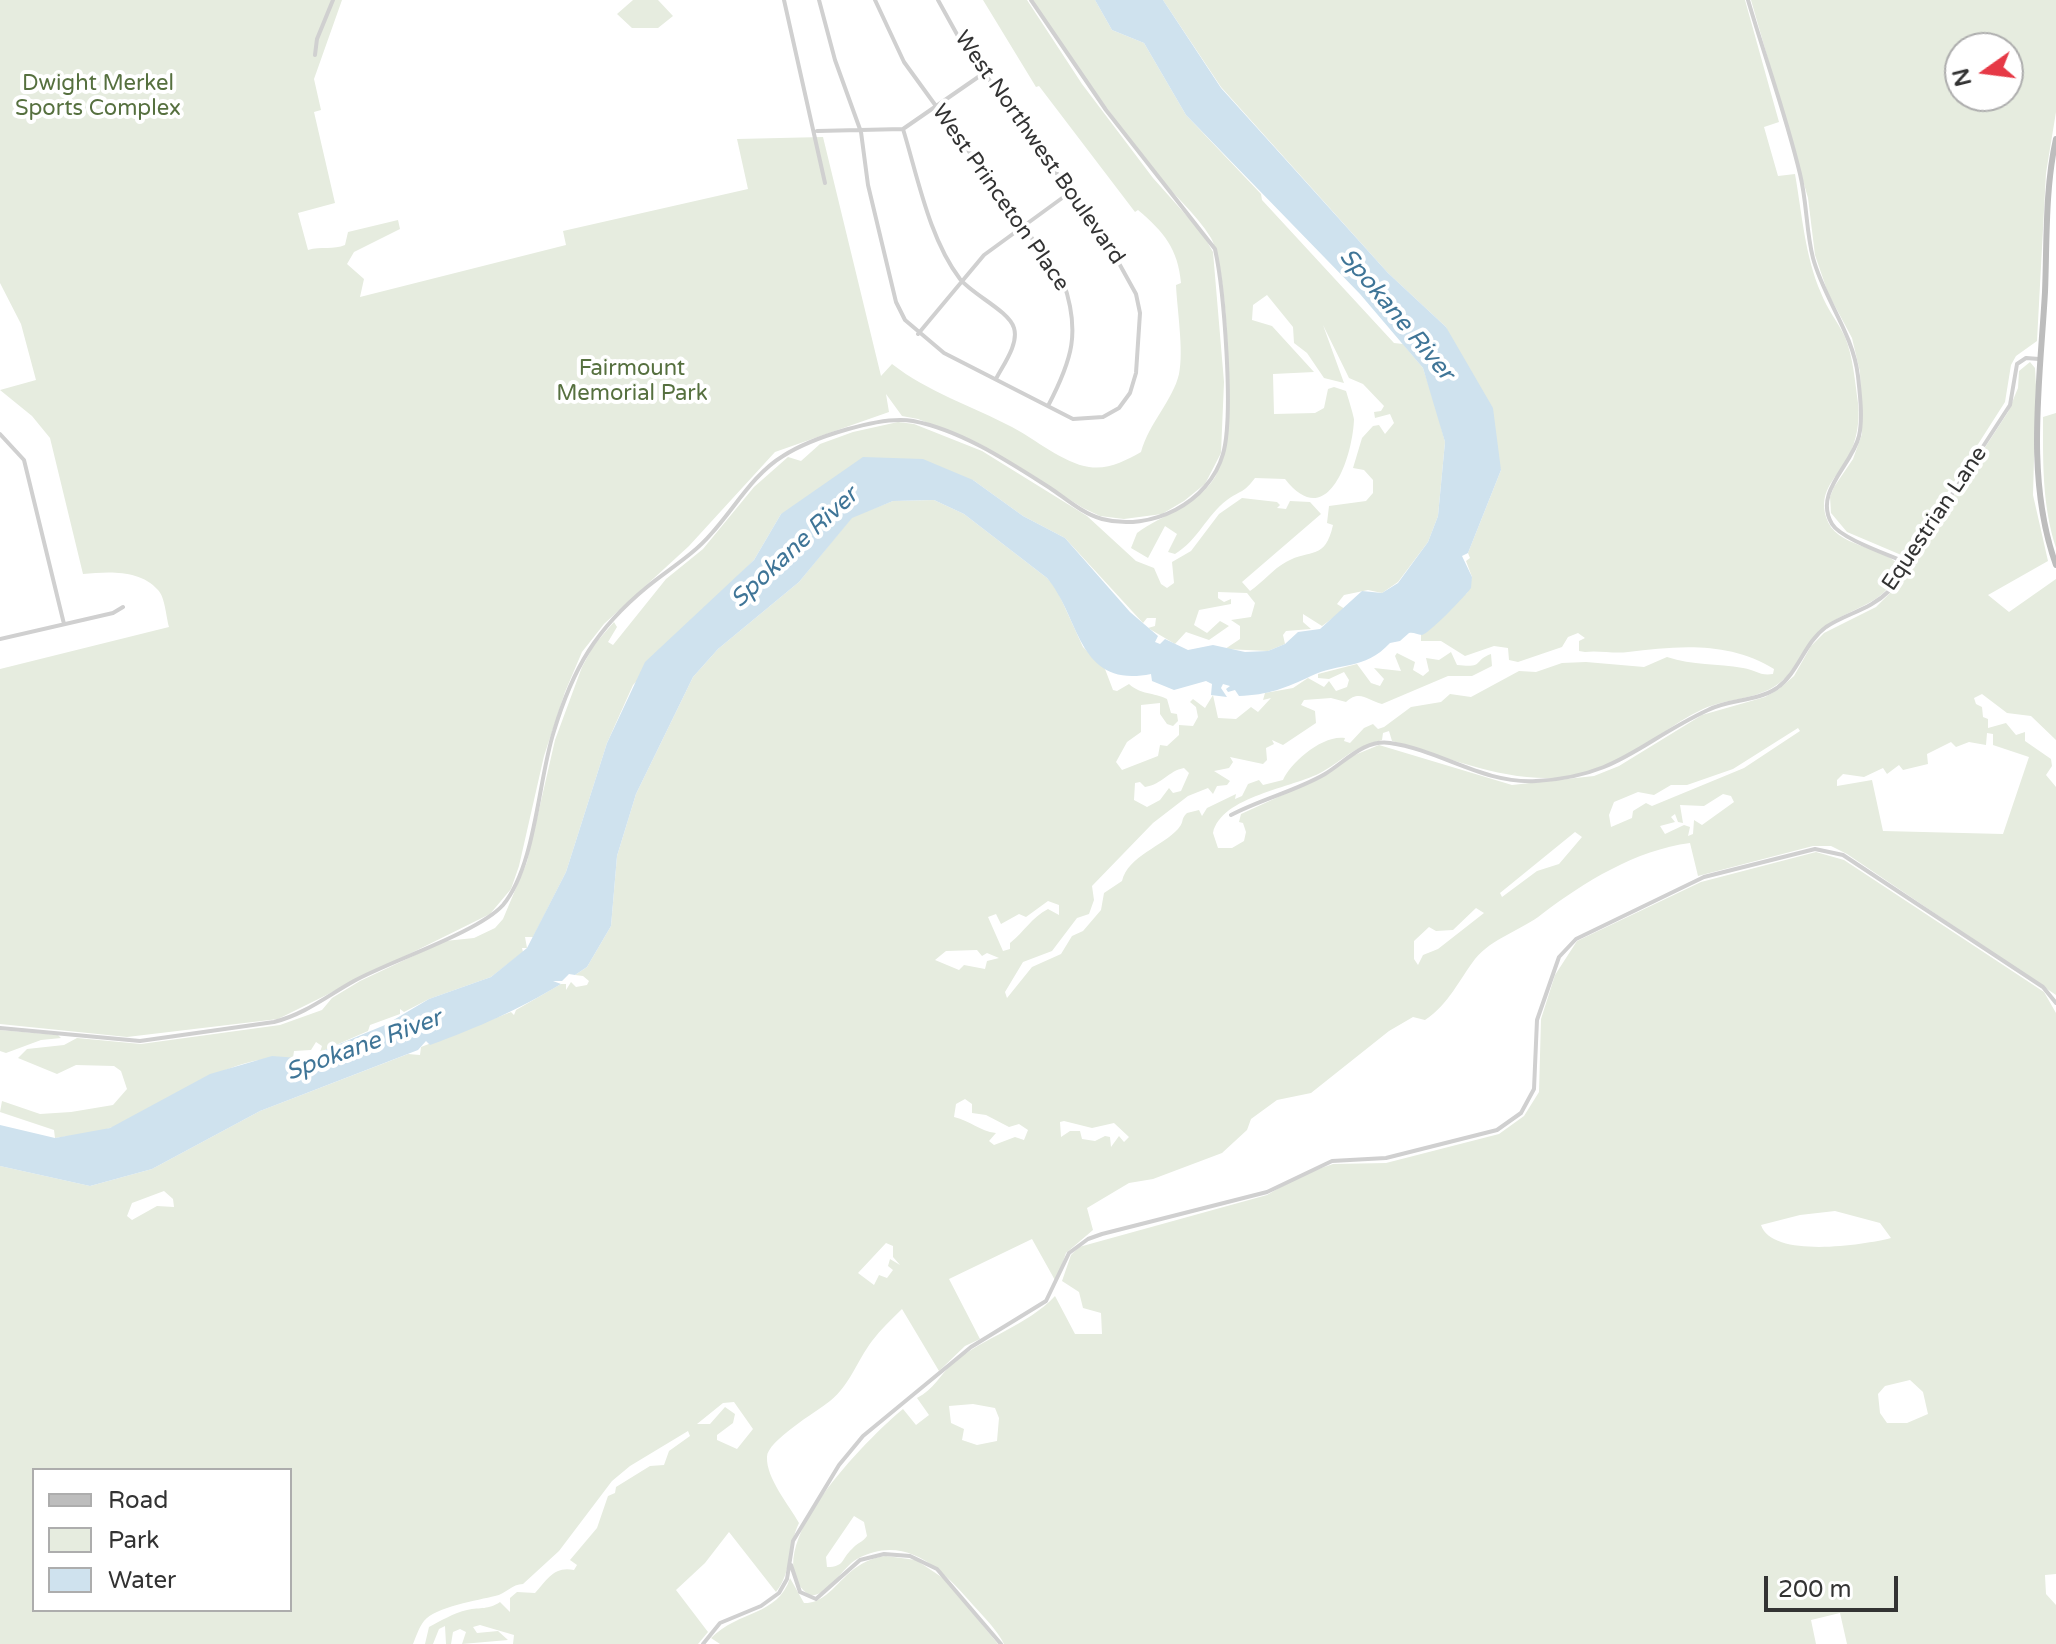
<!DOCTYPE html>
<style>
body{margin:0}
#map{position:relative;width:2056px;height:1644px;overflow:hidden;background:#fff;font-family:"Varela Round",sans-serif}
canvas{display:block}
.legend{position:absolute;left:32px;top:1468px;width:260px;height:144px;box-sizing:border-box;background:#fff;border:2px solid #adadad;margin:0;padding:10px 14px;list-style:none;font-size:24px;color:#333}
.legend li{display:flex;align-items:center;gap:16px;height:40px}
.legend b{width:40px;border:2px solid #adadad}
.north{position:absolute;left:1944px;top:32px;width:80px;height:80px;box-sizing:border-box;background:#fff;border:2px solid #adadad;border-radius:50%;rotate:256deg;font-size:22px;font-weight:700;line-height:32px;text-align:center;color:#333}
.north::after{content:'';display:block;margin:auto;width:28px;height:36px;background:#e63946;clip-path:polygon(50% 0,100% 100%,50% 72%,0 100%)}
.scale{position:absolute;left:1764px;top:1576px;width:134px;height:36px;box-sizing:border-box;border:4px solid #333;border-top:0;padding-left:10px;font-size:24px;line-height:28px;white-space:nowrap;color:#333;-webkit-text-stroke:6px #fff;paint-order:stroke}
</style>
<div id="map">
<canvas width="2056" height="1644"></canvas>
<ul class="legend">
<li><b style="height:10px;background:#bdbdbd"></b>Road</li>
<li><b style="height:22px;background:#e6ecdf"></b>Park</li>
<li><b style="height:22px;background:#cfe2ee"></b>Water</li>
</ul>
<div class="north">N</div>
<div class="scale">200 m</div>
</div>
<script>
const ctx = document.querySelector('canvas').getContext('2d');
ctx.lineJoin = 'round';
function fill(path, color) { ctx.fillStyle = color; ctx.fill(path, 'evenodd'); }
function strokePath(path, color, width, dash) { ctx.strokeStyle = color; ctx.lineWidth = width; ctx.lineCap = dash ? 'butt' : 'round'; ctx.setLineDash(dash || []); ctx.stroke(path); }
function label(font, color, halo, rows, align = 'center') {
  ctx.font = font + ' "Varela Round",sans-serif'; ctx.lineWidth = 8; ctx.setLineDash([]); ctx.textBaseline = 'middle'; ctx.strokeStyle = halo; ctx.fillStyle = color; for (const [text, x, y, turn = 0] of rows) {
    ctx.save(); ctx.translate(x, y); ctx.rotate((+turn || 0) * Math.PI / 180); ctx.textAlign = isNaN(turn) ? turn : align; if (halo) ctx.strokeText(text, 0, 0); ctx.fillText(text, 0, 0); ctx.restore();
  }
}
const green = new Path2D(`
 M0 0H342L314 79 321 110 314 112 335 203 298 213 308 250C321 246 334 250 345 245L348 232 398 220 400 229 354 252 347 264 364 279 360 297 566 245 563 231 748 189 737 139 823 137 881 376 892 364C928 392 972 406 1012 427 1035 439 1063 463 1089 467 1108 470 1125 461 1141 452 1149 423 1173 400 1179 374 1184 351 1177 309 1176 285L1181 283C1178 249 1164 232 1138 210L1135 212 1039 86 1036 87 983 0H1027L1082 84 1153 178 1202 233 1213 252 1224 382 1221 453 1205 484 1184 501 1162 514 1124 519 1100 516 1083 508 980 444 918 419 902 416 886 394 889 412 775 452 689 546 604 624 582 652 565 692 544 756 519 866 511 889 490 914 278 1019 127 1037 0 1024V669L169 627C166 616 165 597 158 590 139 569 108 572 83 574L50 438 32 416 0 390 36 380 21 324 0 283Z
 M633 0H658L673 16 658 28H632L617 14Z
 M1032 0H1095L1112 30 1144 43 1186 115 1261 194 1262 200 1394 343 1403 344 1423 368 1436 408 1445 442 1438 516 1428 542 1398 582 1382 593 1368 590 1344 595 1337 604 1345 609 1322 626 1303 614V622L1311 629 1286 631 1283 635 1285 644 1268 651 1225 649 1240 639V626L1231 620 1251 617 1255 603 1247 593 1218 592V598L1224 602 1231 599V604L1199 610 1194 625 1207 633 1220 621 1229 626 1209 640 1186 632 1175 644 1148 628 1155 626 1156 618H1147L1143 623 1065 538 1023 516 973 480 781 514 754 560 633 685 607 743 566 872 533 937H525L527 948H522L523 952 491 977 429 999 404 1012 400 1009V1014L370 1025 368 1031 320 1052 322 1046 316 1042 311 1050 294 1051 293 1058C222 1053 173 1106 110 1128 94 1134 73 1135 55 1138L54 1130 0 1112 2 1101 40 1114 71 1112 113 1105 127 1089 121 1071 114 1066 76 1065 57 1074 18 1058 27 1049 64 1045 77 1038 141 1044 280 1025 322 1010 332 998 360 981 445 941 474 938 495 928 503 919 527 862 555 740 582 667 594 645 614 622 617 627 608 642 613 645 666 579 703 549 754 487 788 457 801 461 820 444 853 432 898 422 914 424 982 451 1087 516 1136 561 1154 568 1161 584 1167 588 1174 583 1172 562 1191 551 1219 514 1242 498 1277 502 1280 505 1277 508 1286 509 1290 501 1310 502 1321 514 1242 582 1250 591C1262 583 1273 569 1286 562 1311 548 1325 561 1333 525L1327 523 1329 506 1366 501 1373 493V480L1364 470 1353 468 1362 438 1373 426 1379 425 1385 434 1394 423 1390 414 1375 418 1374 412 1381 411 1384 406 1363 384 1349 378 1323 325 1344 383 1324 378 1307 353 1294 343 1293 327 1267 295 1253 305 1252 320 1272 326 1314 372 1273 374 1274 414 1315 413 1324 408 1328 389 1334 387 1346 391C1348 397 1354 417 1354 419 1353 456 1328 534 1285 479L1255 478C1244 493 1241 490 1227 500 1206 516 1198 540 1175 554L1168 552 1177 534 1165 526 1148 558 1131 548 1137 533C1163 514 1197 506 1215 477 1236 445 1230 272 1211 238 1196 213 1170 192 1152 169 1110 114 1071 57 1032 0Z
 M1163 0H1745L1779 122 1764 127 1778 176 1795 174C1802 214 1805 256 1821 293 1827 309 1838 322 1845 337 1853 356 1855 382 1858 403 1860 420 1857 441 1848 457 1837 478 1818 490 1826 517 1836 549 1881 544 1900 566 1888 606 1851 606 1823 628 1803 644 1798 670 1778 684 1757 700 1727 698 1703 709 1672 723 1646 748 1615 763 1539 799 1465 762 1392 741L1389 731 1383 733 1382 740C1349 749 1348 757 1322 772 1293 788 1221 796 1213 833L1218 848H1232L1244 841 1246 832 1243 823 1239 822 1241 814 1311 782 1345 759 1379 745 1512 785 1594 776 1619 766 1702 715 1765 697 1779 689 1794 676 1811 646 1824 633 1876 607 1891 592 2008 412 2018 388 2019 371 2030 362 2035 368 2036 386 2033 495 2048 561 1988 595 2009 612 2056 579V740L2031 716 2007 713 1982 694 1974 698 1976 704 1982 707 1983 717 1988 719V728L2006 723 2016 735 2025 732V741L2051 759 2052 766 2046 775 2056 787V995L1847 854 1831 846H1813L1698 876 1690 843C1636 850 1584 882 1542 914 1522 930 1492 938 1475 959 1459 980 1449 1004 1425 1020L1413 1017 1389 1031 1311 1093 1277 1100 1251 1119 1247 1130 1222 1153 1153 1179 1129 1183 1087 1208 1093 1230 1066 1253 1056 1282 1032 1239 949 1279 980 1339 965 1346 939 1371 902 1309C892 1319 881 1329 872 1341 857 1361 850 1385 830 1401 816 1412 767 1441 767 1457 766 1478 789 1505 799 1523 788 1545 792 1573 776 1592L729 1532 705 1563 676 1590 708 1632 698 1644H513L514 1635 480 1625 473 1627 477 1633 498 1631 508 1640 462 1644 466 1632 460 1629 453 1632 451 1644H446L445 1626 439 1629 433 1644H425L429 1627C440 1621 454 1613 467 1610 481 1607 488 1610 500 1602L510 1612V1598L517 1592 535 1593C548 1579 554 1566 574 1570L577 1565 570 1560 597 1528 608 1496 615 1493 616 1487 650 1466 664 1465 669 1451 690 1436 688 1431 630 1466 612 1481 559 1551 523 1584C512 1584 506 1594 495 1596 479 1600 435 1607 424 1621 419 1627 416 1637 413 1644H0V1166L90 1186 152 1169 260 1111 408 1054 420 1055 421 1047 511 1012 514 1015 516 1010 561 984H566V990L571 982 576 987 587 985 589 981 583 976 575 975 587 967 611 926 617 856 636 794 693 677 718 649 799 582 852 517 893 501 934 500 964 514 1047 578 1056 588 1083 647 1105 669 1113 690 1117 691 1129 684C1141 695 1153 692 1167 699L1171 713 1177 714 1178 721 1173 726 1167 724 1160 714V703L1141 705V732L1127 742 1116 762 1122 770 1158 756 1160 745 1167 746 1179 735V725L1193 726 1198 717 1196 707 1190 702 1193 699 1205 708 1213 695 1218 718 1236 719 1251 707 1258 712 1271 698 1263 700 1265 693 1293 688 1308 678 1324 687 1329 681 1336 691 1347 687 1349 680 1344 672 1329 679 1318 678V674L1357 664 1371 683 1380 686 1384 679 1374 668 1401 671 1395 656 1397 653 1415 662 1413 670 1423 676 1429 671 1426 658 1439 660 1451 652 1457 665C1486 668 1472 661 1491 654L1492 666 1472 676H1448L1382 704C1368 701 1360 689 1346 702L1331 698 1304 700 1301 705 1315 711 1316 723 1283 745 1272 740 1274 744 1266 748 1267 760 1263 764 1230 757 1233 762 1229 768 1214 771 1230 781 1227 785 1217 786 1213 794 1208 788 1188 796 1153 823 1092 886 1094 900 1089 914 1077 918 1052 951 1023 962 1005 992 1007 998 1032 967 1061 954 1072 936 1083 931 1101 910 1104 893 1122 881C1128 856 1163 846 1178 829 1185 821 1180 820 1187 813L1199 810 1202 816 1207 808 1236 794 1235 799 1242 796 1248 784 1259 780 1263 785 1283 780C1290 763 1323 734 1345 738L1344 741 1350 743 1364 728 1373 724 1378 729 1384 727 1411 707 1441 702 1450 694 1471 697 1519 671 1536 672 1562 663 1586 662 1644 667 1667 657C1693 666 1717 663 1743 668 1756 670 1759 676 1773 674L1774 669C1729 641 1677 646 1628 652 1614 654 1598 650 1585 652L1579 651V641L1585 638 1578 633 1568 637 1562 647 1518 662 1509 660 1508 648 1494 646 1465 656 1441 641H1421V635C1441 624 1453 598 1467 593L1472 577 1466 561 1470 558 1468 553 1501 470 1446 327 1388 273 1221 87ZM1798 728 1800 731 1744 768 1652 806 1646 803 1633 811 1632 818 1611 827 1609 815 1614 802 1638 792 1654 795 1671 785H1687L1733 769ZM1987 733 1993 734V745L2029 757 2003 834 1883 831 1872 780 1837 786V780L1843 774 1864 777 1883 768 1887 774 1899 765 1903 770 1928 764 1927 754 1951 742 1956 747 1969 742 1986 745ZM1184 768 1189 773 1181 791 1173 793 1169 788 1160 800 1147 807 1134 800 1135 783 1140 782 1145 787C1163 784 1168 771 1184 768ZM1723 794 1731 796 1734 802 1702 825 1694 820 1693 834 1688 836 1690 827 1684 825 1665 834 1660 826 1675 822 1671 817 1675 814 1678 822 1683 823 1680 805 1704 806ZM1575 832 1582 837 1559 864 1537 871 1502 897 1500 893ZM1048 901 1059 905V915L1048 909C1031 918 1025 931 1010 943V949L1003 951 988 917 996 914 1001 924 1019 914 1026 917ZM1476 908 1484 913 1438 949 1423 955 1418 965 1414 959V941L1429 927 1436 931 1453 930ZM977 950 982 956 987 953 999 958 987 961 985 969 964 965 959 970 935 960 946 951ZM965 1099 972 1104V1113L986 1115 1009 1127 1019 1124 1028 1130 1024 1140 1015 1137 994 1145 989 1141 996 1133C979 1131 971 1121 954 1117L956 1104ZM1064 1121 1092 1128 1114 1123 1129 1137 1124 1142 1119 1136 1111 1147 1110 1137 1105 1136 1095 1141 1082 1139 1080 1131H1070L1061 1137 1060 1122ZM164 1191 173 1199 174 1207 157 1206 132 1220 127 1216 132 1203ZM886 1243 893 1246V1257L900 1265 890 1259 888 1266 893 1270 887 1278 879 1275 874 1285 858 1273ZM734 1402 753 1429 737 1449 717 1440V1435L733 1423 735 1414 725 1407 710 1424H697L723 1403ZM34 1470H290V1610H34Z
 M1751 0H2056V112L2046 173 2037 341 2016 356 2011 365 2005 402 1906 557 1847 532 1831 513 1830 497 1834 487 1853 459 1862 434 1860 372 1852 338 1828 293 1815 255 1808 198ZM1960 48H2008V96H1960Z
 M2056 413V548C2042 505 2043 463 2043 417Z
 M1816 852 1844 860 2044 992 2056 1013V1574L2045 1575 2046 1594 2056 1605V1644H1847L1840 1613 1811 1620 1816 1644H1004C997 1630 984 1617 973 1605 944 1571 906 1532 857 1559 842 1567 828 1598 809 1595 751 1553 870 1436 903 1409L916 1425 929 1415 917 1398C934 1389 940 1375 953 1363 984 1337 1027 1326 1055 1296L1075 1334H1102L1101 1313 1083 1308 1079 1292 1062 1281 1071 1255 1079 1247 1267 1195 1301 1175 1333 1164 1386 1163 1499 1134 1524 1116 1539 1092 1541 1019 1555 975 1577 941 1701 882ZM1835 1211 1880 1223 1891 1238C1864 1245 1772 1259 1761 1225L1800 1215ZM1910 1380 1923 1392 1928 1414 1907 1423H1887L1880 1413 1878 1394 1885 1386ZM973 1404 995 1408 999 1418 997 1441 977 1445 962 1440 964 1429 951 1423 949 1406ZM854 1516 864 1522 867 1536C863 1542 857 1543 852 1549 841 1559 845 1567 827 1567L826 1557Z
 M0 1030 58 1035 61 1038 41 1040 6 1053 0 1051Z
 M886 1556 916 1560 946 1580 998 1644H720L711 1638C739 1610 778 1616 790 1578L804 1603C835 1604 842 1561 886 1556Z`);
const water = new Path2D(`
 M1095 0H1163L1221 88 1388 273 1446 327 1493 408 1501 470 1468 553 1462 556 1472 577 1471 588C1467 594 1429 634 1422 635 1417 635 1414 632 1409 633L1400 641 1390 643C1364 671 1339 662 1311 676 1286 688 1268 695 1239 696L1235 690 1228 692 1226 689 1230 686 1223 684 1221 688 1227 697 1211 695 1212 684 1206 681 1174 690 1152 681 1151 674C1077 689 1081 618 1047 578L964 514 934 500 893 501 852 518 799 582 718 649 693 677 636 794 617 856 611 926 587 967 575 975 569 974 562 981H553L561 984C518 1010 479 1027 430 1045L426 1041 418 1050 260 1111 152 1169 90 1186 0 1166V1125L55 1138 110 1128 210 1074 272 1056 312 1059 320 1052 385 1025 429 999 491 977 527 948 566 872 607 743 645 662 754 560 781 514 863 457 923 459 973 480 1023 516 1065 538 1130 612 1158 636 1155 642 1160 644 1165 639 1188 650 1213 645 1245 652 1268 651 1285 644 1298 632 1320 629 1362 591 1382 593 1398 583 1428 542 1438 516 1445 442 1423 368 1360 294 1186 115 1144 43 1112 30Z`);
const minor = new Path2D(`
 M784 0 825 183
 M819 0 835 60 861 132 868 185 896 302 905 320 944 353 1073 419 1103 417 1119 408 1130 393 1136 373 1140 313 1136 294 1110 247 959 38 938 0
 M875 0 904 62 1063 281C1081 332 1072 360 1048 406
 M1748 0C1765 58 1786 115 1800 174 1807 202 1806 231 1813 258 1824 299 1853 333 1858 376 1860 395 1863 418 1859 436 1852 466 1813 492 1832 524 1841 539 1890 555 1907 563
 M315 55 317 39 333 0
 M903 129C918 178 929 238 960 279 973 295 1009 311 1014 328 1019 344 1003 365 996 379
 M817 131 903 129 984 73
 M918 334 984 255 1069 193
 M0 434 24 460 64 624
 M0 639 113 613 123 607
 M1231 815C1261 799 1296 791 1325 774 1345 762 1364 739 1390 743 1440 750 1483 784 1536 781 1618 777 1641 741 1708 710 1729 699 1756 702 1777 688 1799 672 1804 643 1826 627 1847 613 1870 610 1889 591L2010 405 2017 364 2026 358 2039 359
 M0 1028 140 1041 274 1022C305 1014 327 996 354 981 390 961 479 932 503 905 536 865 538 780 554 731 573 668 596 629 647 587 669 569 693 555 711 534 734 509 753 474 783 456 811 438 881 415 913 421 961 430 1009 462 1050 488 1065 498 1083 514 1102 519 1151 532 1209 503 1223 454 1234 416 1224 290 1215 249L1106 110 1031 0
 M791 1565 800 1592 816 1599 860 1560 884 1554 910 1556 937 1569 1001 1644
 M703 1644 720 1623 761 1606 779 1593 787 1579 793 1541 839 1465 863 1436 971 1347 1046 1301 1069 1253 1088 1239 1102 1234 1267 1192 1332 1161 1386 1158 1497 1130 1521 1113 1534 1089 1537 1020 1559 957 1576 939 1704 877 1815 849 1843 855 2043 987 2056 1003`);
const secondary = new Path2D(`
 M2056 139C2045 189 2047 242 2045 292 2040 382 2025 479 2056 565`);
const parkNames = [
 ["Dwight Merkel",98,84],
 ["Sports Complex",98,109],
 ["Fairmount",632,369],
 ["Memorial Park",632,394]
];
const streetNames = [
 ["West Northwest Boulevard",1039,148,55],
 ["West Princeton Place",1000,198,55],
 ["Equestrian Lane",1935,519,-56]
];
const waterNames = [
 ["Spokane River",1396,315,50],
 ["Spokane River",795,548,-43],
 ["Spokane River",364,1046,-20]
];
fill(green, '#e6ecdf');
fill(water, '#cfe2ee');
strokePath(minor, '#d0d0d0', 4);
strokePath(secondary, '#bdbdbd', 6);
label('22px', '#56703f', '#fff', parkNames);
label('22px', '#333', '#fff', streetNames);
label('italic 24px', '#3f7597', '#fff', waterNames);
</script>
